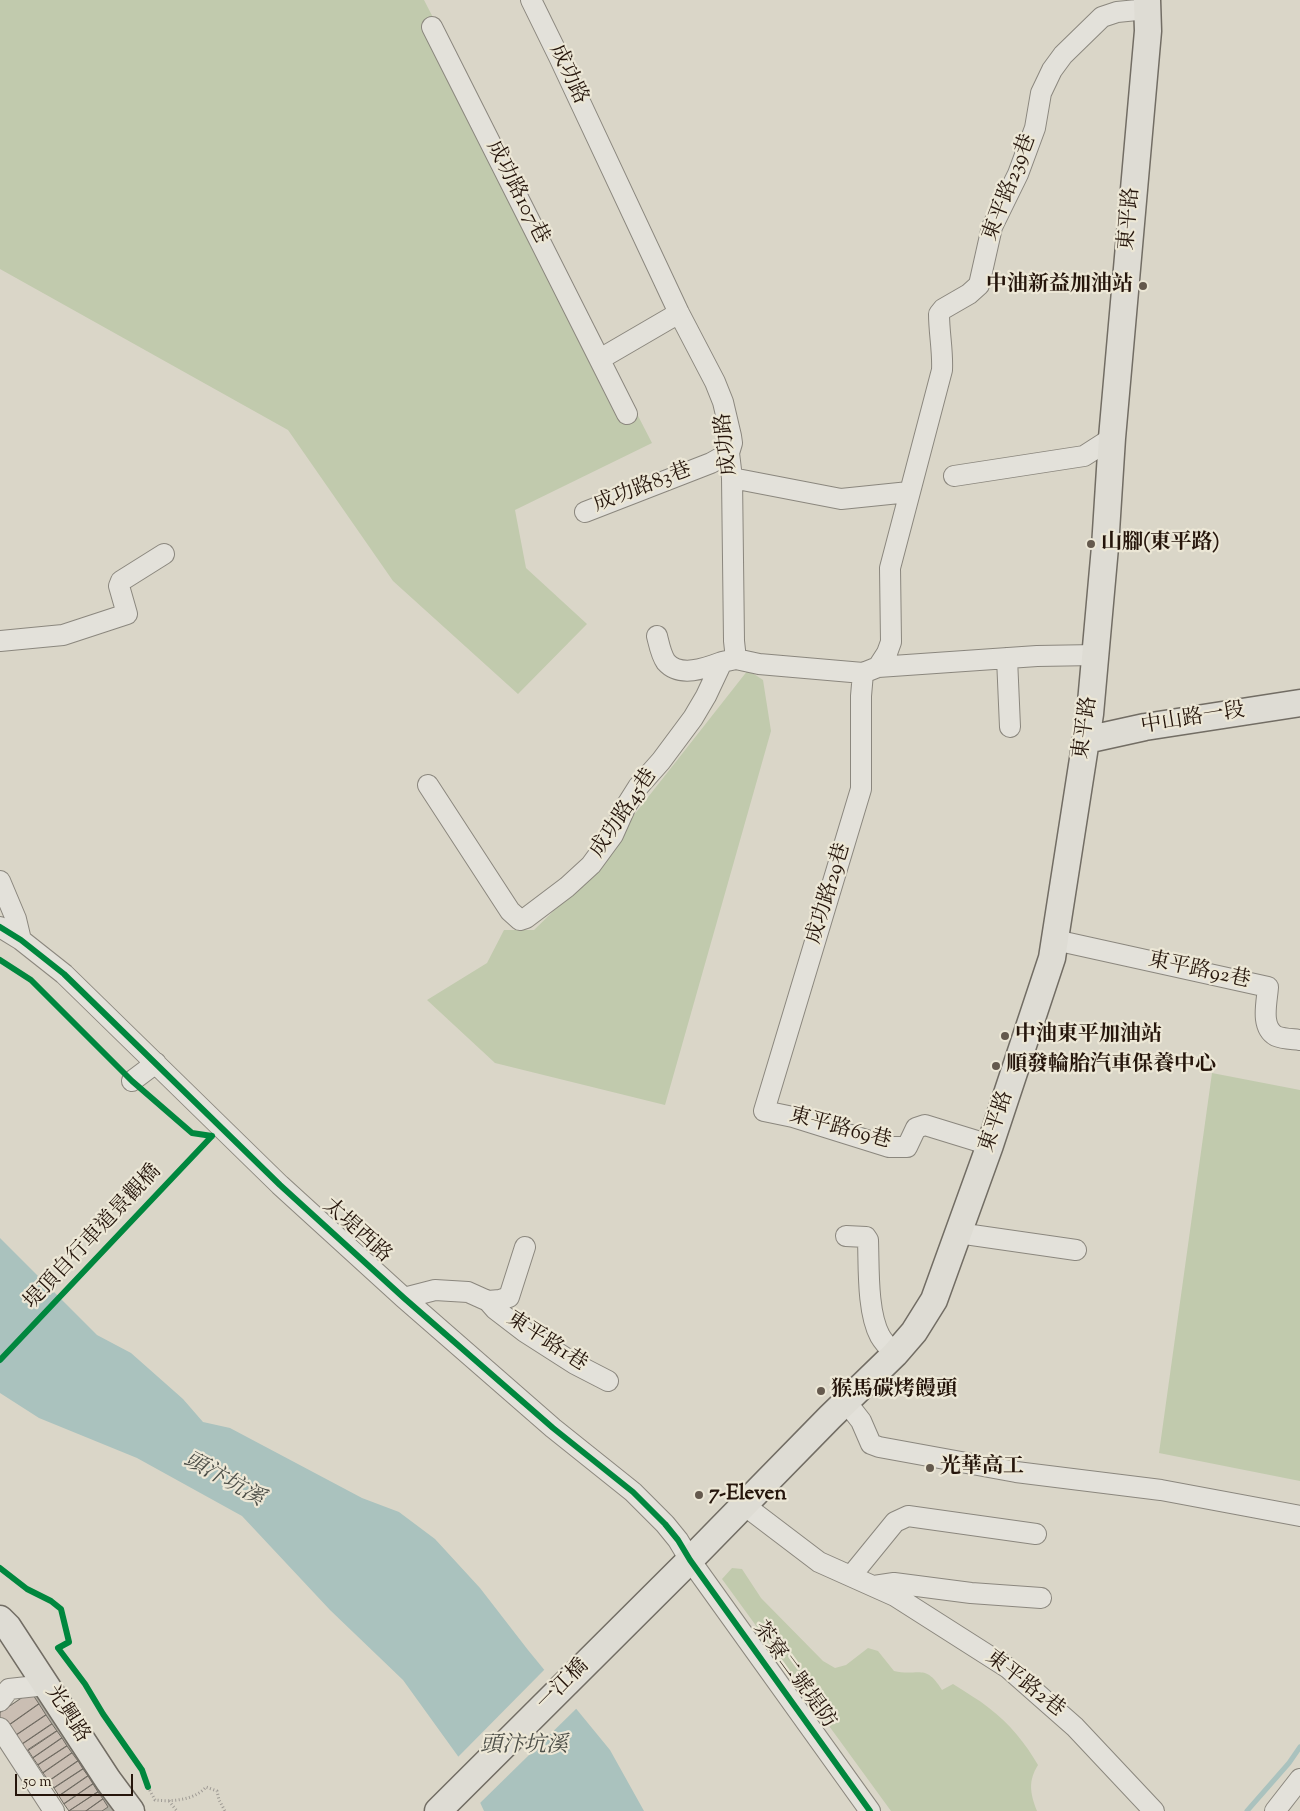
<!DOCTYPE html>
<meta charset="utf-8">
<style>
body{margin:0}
#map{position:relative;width:1300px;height:1811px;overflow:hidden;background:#dad6c8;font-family:"Sorts Mill Goudy",serif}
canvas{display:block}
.scale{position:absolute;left:15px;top:1774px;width:118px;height:22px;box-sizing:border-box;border:2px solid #25150b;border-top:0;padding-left:6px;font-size:15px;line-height:18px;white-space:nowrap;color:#25150b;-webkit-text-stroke:4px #ece7d6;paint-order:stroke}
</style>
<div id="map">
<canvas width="1300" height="1811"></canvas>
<div class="scale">50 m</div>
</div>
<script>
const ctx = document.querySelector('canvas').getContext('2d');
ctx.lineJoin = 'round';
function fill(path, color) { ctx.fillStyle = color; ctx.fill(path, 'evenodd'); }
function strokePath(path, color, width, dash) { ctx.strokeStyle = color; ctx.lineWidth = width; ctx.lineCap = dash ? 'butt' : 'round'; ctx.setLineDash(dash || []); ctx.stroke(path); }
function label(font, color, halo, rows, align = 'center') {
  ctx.font = font + ' "Sorts Mill Goudy","Noto Serif TC",serif'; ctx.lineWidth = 4.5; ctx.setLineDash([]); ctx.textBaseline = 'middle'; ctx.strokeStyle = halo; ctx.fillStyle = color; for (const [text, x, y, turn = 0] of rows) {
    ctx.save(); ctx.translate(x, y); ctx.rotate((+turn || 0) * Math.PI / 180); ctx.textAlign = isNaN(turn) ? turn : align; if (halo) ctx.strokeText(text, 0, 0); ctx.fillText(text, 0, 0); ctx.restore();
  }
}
const green = new Path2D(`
 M0 0H424L652 443 515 510 526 568 587 624 518 694 393 581 288 430 0 269Z
 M748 670 763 680 771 731 665 1105 495 1063 427 1000 487 963 504 930H534L575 890Z
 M1212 1073 1300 1090V1481L1159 1453Z
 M732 1568 742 1569 761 1598 823 1661 835 1668 846 1665 868 1648 878 1651 894 1671C918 1677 925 1662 942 1690L953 1684C965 1692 978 1699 989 1708 1009 1723 1026 1744 1038 1765 1028 1781 1030 1793 1037 1811H891L722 1579Z`);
const water = new Path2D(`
 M0 1238 97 1335 131 1353 183 1399 203 1422 230 1428 362 1498 399 1512 435 1539 480 1588 528 1650 610 1750 644 1811H484L460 1759 403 1680 330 1610 242 1516 137 1458 39 1418 0 1393Z`);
const pier = new Path2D(`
 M546 1668 578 1707 478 1805 456 1759Z`);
const shadow = new Path2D(`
 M37 1687 121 1811H71L28 1749 0 1718V1713L4 1709Z`);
const stream = new Path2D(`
 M1247 1811 1289 1763 1300 1747`);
const building = new Path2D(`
 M31 1692 39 1704 5 1728 0 1720V1713Z
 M39 1704 46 1715 12 1738 5 1728Z
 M46 1715 52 1724 18 1747 12 1738Z
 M52 1724 57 1731 23 1754 18 1747Z
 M57 1731 62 1738 33 1758 28 1750Z
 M62 1738 67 1746 38 1765 33 1758Z
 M67 1746 72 1753 43 1773 38 1765Z
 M72 1753 78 1761 49 1781 43 1773Z
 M78 1761 83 1769 54 1788 49 1781Z
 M83 1769 88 1776 59 1796 54 1788Z
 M88 1776 93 1784 64 1804 59 1796Z
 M93 1784 98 1792 69 1811 64 1804Z
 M98 1792 103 1799 86 1811H69Z
 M103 1799 108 1807 102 1811H86Z`);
const path = new Path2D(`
 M148 1787 155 1800C172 1802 195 1800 206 1787L217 1791 219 1800 225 1811
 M169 1801 177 1811`);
const minor = new Path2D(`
 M531 0 559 57 679 313 715 382 723 402 731 436 732 443 729 453 732 478 734 641 736 659 759 664 863 673 878 667 1037 656 1096 655
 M432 27 627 414
 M600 359 679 313
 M954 476 1084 456 1112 438
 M732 478 841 499 909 492
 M585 512 711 463 729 453
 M657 636C659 644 661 655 666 662 680 678 706 668 722 662
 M0 641 63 635 127 614 119 586 121 581 164 554
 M1007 658 1010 727
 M878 667 887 653 891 642 890 568 942 370C943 351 939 333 939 314L943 309 969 294 979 285 992 227 1018 174 1035 128 1041 93 1052 70 1063 55 1102 17 1117 12 1147 9
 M863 673 861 696V789L764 1111 793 1117 889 1147H907L916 1128 925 1125 990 1145
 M428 785 510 911 520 920 526 918 567 887 591 865 613 835 626 806 638 787 661 761 693 718 706 696 722 662 736 659
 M0 881 16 919 21 940
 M0 927 21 940 64 974 280 1185 404 1298 553 1428 633 1492 665 1524 678 1540 690 1560 870 1811
 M1055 940 1268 987C1267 1002 1260 1027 1276 1036 1283 1039 1293 1039 1300 1040
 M132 1081 156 1063
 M958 1233 1076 1250
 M846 1236 866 1237 868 1240C869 1267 867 1312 880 1336 884 1343 890 1349 895 1354
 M404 1298 435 1290 468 1292 488 1301 495 1309 525 1332 575 1364 608 1381
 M488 1301 500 1300 509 1297 525 1247
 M847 1403 861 1421 871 1444 879 1447 1016 1472 1161 1490 1300 1516
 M744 1505 819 1562 895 1596 1008 1668 1075 1727 1154 1811
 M851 1576 895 1522 908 1516 1036 1534
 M874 1586 894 1583 971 1593 1041 1598
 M0 1701 9 1689 46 1685
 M0 1728 54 1811
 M1275 1811 1300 1779`);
const major = new Path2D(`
 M1086 740 1145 727 1300 703
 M0 1619 8 1627 108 1780 131 1811
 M438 1811 690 1560 830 1417 895 1354 914 1332 934 1300 990 1145 1052 958 1090 714 1105 547 1112 438 1148 31 1147 0`);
const cycleway = new Path2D(`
 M0 927 21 940 64 974 280 1185 404 1298 553 1428 633 1492 665 1524 678 1540 690 1560 870 1811
 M0 960 31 980 132 1081 192 1133 212 1136
 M0 1360 212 1136
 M0 1568 27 1589 51 1601 61 1609 69 1642 58 1648 85 1684 103 1714 142 1770 148 1787`);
const markers = [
 [1143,286,5,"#64594d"],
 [1091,544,5,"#64594d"],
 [1005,1036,5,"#64594d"],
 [996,1066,5,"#64594d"],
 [821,1391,5,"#64594d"],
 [930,1468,5,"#64594d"],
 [699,1495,5,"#64594d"]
];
const streetNames = [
 ["成功路",567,75,65],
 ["東平路239巷",1011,188,-69],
 ["成功路107巷",516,193,63],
 ["東平路",1131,219,-85],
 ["成功路",728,444,-96],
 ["成功路83巷",643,489,-21],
 ["中山路一段",1193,720,-9],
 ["東平路",1087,728,-82],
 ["成功路45巷",625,814,-56],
 ["成功路29巷",830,894,-73],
 ["東平路92巷",1199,972,12],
 ["東平路",998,1122,-71],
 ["東平路69巷",840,1130,15],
 ["太堤西路",356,1232,42],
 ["堤頂自行車道景觀橋",94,1238,-47],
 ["東平路1巷",546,1343,33],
 ["茶寮二號堤防",793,1676,54],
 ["東平路2巷",1024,1685,38],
 ["一江橋",564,1686,-45],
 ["光興路",66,1715,57]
];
const poiNames = [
 ["中油新益加油站",1133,286,"right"],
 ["山腳(東平路)",1101,544],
 ["中油東平加油站",1015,1036],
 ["順發輪胎汽車保養中心",1006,1066],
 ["猴馬碳烤饅頭",831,1391],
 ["光華高工",940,1468],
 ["7-Eleven",709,1495]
];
const waterNames = [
 ["頭汴坑溪",223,1481,29],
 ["頭汴坑溪",524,1747]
];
fill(green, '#c1caad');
fill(water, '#aac2be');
fill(pier, '#dad6c8');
fill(shadow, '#0003');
strokePath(stream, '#aac2be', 5);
fill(building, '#cabeb3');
strokePath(building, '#726d64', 1);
strokePath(minor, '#8b877e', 22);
strokePath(major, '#726d64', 29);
strokePath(path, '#9f9b95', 3, [1, 2.5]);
strokePath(minor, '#e3e1da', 20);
strokePath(major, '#dedcd4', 26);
strokePath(cycleway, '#00873e', 6);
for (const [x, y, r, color] of markers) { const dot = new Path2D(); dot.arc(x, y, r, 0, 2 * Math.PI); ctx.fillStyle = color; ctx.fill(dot); strokePath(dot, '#ece7d6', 2); }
label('21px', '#25150b', '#ece7d6', streetNames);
label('bold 21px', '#25150b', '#ece7d6', poiNames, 'left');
label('italic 22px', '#4d4f48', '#ece7d6', waterNames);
</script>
